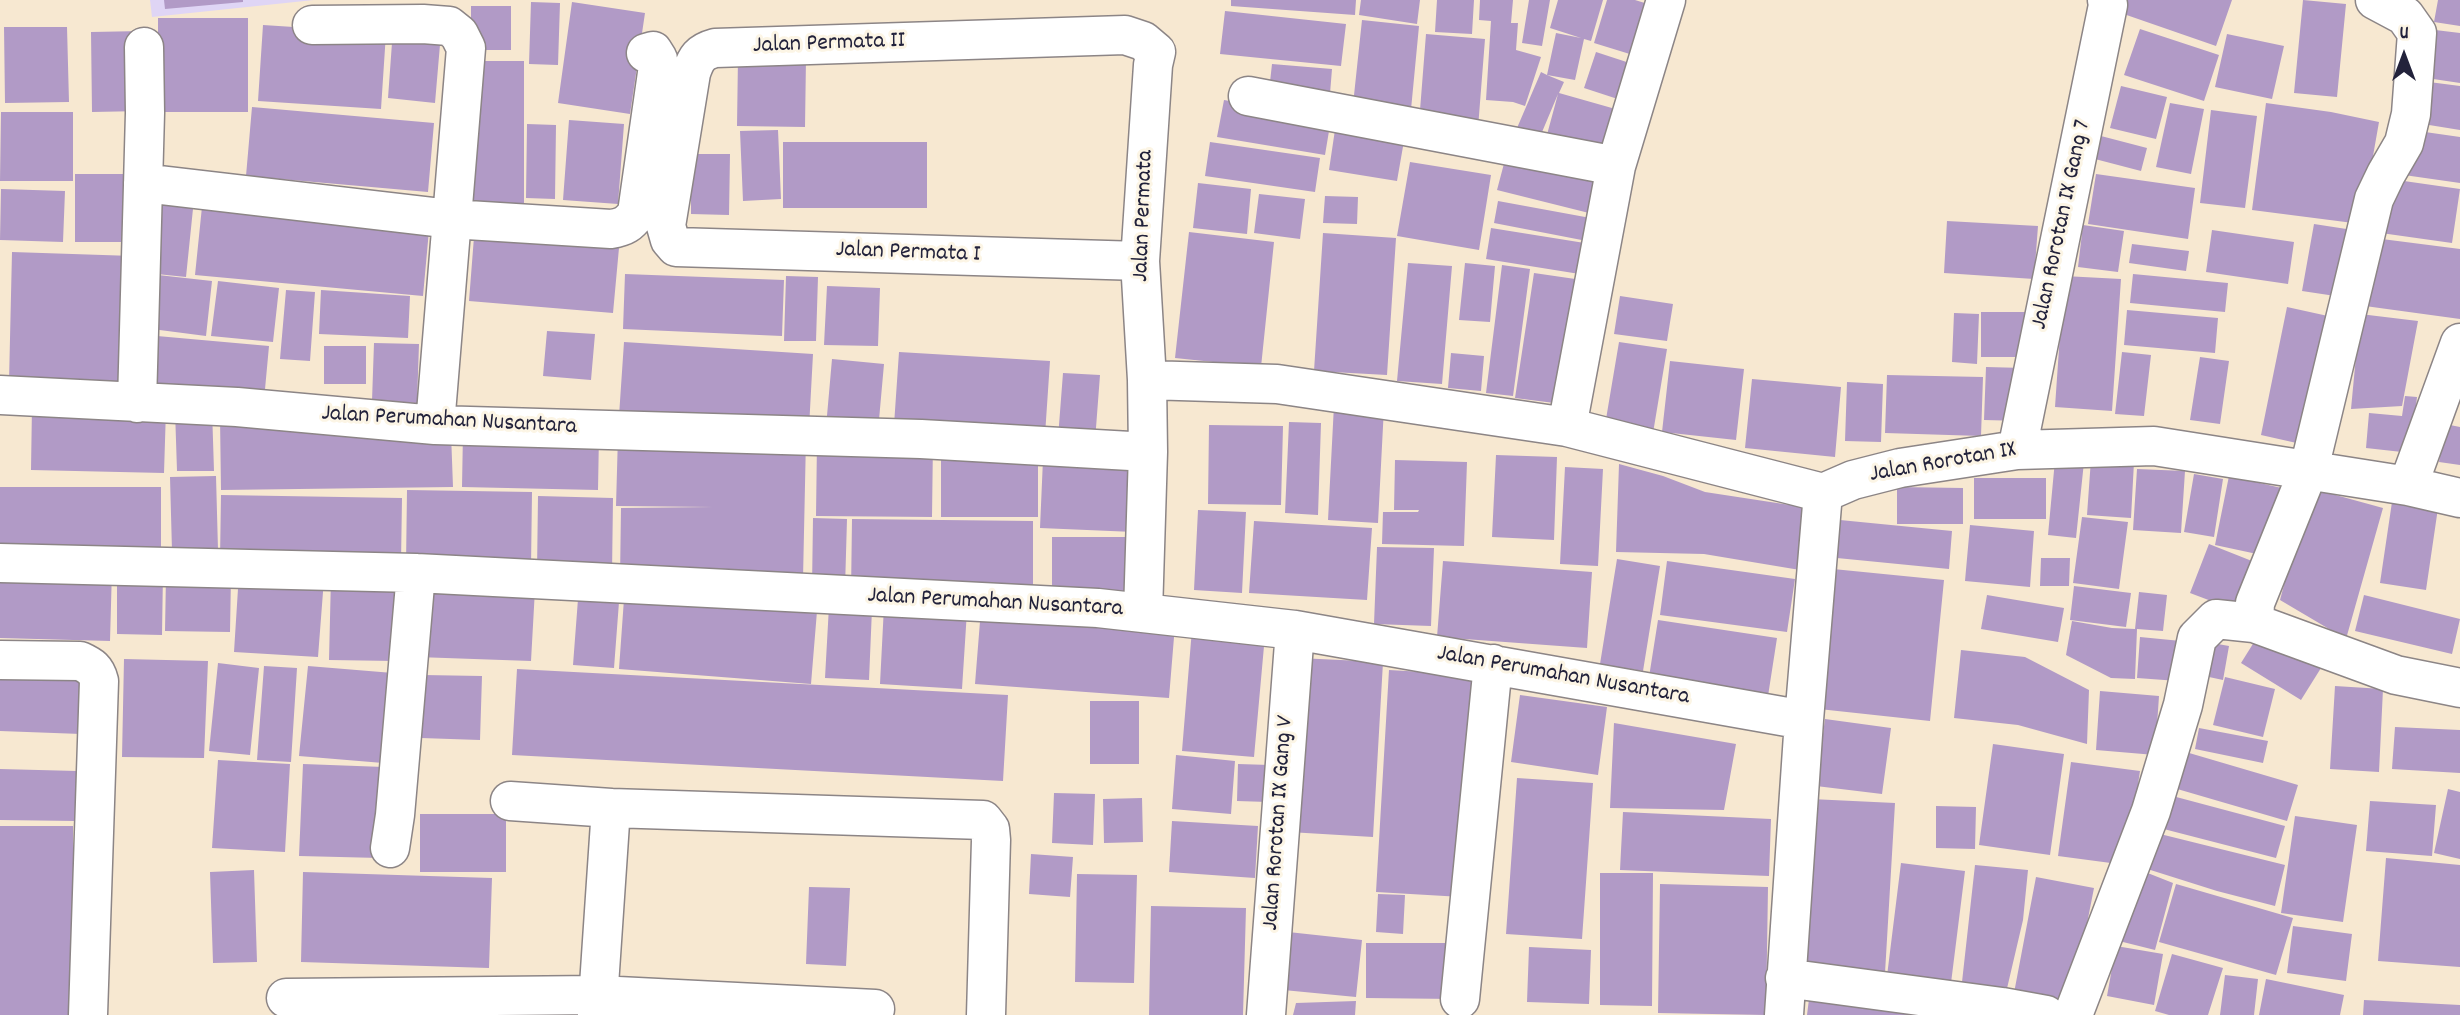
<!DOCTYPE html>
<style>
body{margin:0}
#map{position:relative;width:2460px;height:1015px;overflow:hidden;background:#f7e8d1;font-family:Dekko,sans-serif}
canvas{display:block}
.north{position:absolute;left:2369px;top:21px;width:70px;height:70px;-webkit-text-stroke:5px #fcf5e5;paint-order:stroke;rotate:0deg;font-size:19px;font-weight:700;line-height:28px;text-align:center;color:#22223b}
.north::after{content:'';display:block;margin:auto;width:24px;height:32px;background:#22223b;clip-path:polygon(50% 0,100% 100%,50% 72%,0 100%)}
</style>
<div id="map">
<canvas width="2460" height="1015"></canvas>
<div class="north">U</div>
</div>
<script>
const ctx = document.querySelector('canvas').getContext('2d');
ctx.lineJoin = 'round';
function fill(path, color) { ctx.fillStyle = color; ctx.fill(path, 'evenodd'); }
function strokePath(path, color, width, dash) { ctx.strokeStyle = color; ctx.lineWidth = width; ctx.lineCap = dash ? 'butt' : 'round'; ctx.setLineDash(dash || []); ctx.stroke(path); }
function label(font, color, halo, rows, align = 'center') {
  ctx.font = font + ' Dekko,sans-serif'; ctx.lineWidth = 6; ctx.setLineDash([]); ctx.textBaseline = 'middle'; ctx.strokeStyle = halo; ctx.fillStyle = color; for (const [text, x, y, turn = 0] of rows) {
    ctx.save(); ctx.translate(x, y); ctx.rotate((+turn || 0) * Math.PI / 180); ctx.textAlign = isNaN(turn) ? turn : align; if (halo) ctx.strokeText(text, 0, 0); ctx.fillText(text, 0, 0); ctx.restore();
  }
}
const built = new Path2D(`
 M150 0H314L152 17Z`);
const building = new Path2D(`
 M164 0H243V2L165 9Z
 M1231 0H1356L1355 15 1231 6Z
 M1361 0H1420L1417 24 1359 15Z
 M1437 0H1474L1472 34 1435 32Z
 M1480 0H1513L1511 23H1518L1516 50 1541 57 1525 106 1513 102 1486 100 1491 21 1479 20Z
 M1529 0H1550L1542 46 1522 43Z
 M1558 0H1603L1591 41 1584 39 1575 80 1547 75 1564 82 1559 93 1626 112 1612 162 1545 142 1558 94 1537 144 1514 135 1541 72 1547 75 1556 33 1581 38 1550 28Z
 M1607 0H1635L1648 4 1633 55 1594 43Z
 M2119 0H2232L2216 46 2115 11Z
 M2303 0 2346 4 2337 97 2294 93Z
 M2438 0H2460V26L2434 22Z
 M531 2 560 3 558 65 529 64Z
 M572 2 645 13 630 114 558 103Z
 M471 6H511V50H471Z
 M1225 11 1346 24 1341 66 1220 54Z
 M158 18H248V112H158Z
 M1362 20 1419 26 1410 120 1352 114Z
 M263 25 386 33 381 109 258 101Z
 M4 27H67L69 102 5 103Z
 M393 29 441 33 435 103 388 98Z
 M2140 29 2219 55 2204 101 2124 75Z
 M2427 29 2460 33V83L2420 77Z
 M143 31V111L92 112 91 32Z
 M1426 34 1485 39 1478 128 1419 123Z
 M2227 34 2284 46 2272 99 2215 87Z
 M1596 52 1645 68 1633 104 1584 88Z
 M738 57 806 58 805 127 737 126Z
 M466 61H524V203H466Z
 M1272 64 1332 69 1329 106 1268 100Z
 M2429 82 2460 86V130L2423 124Z
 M2121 86 2167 97 2156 139 2110 128Z
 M1224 100 1331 119 1325 155 1217 137Z
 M2170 103 2204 109 2191 174 2156 167Z
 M2266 103 2331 112 2379 122 2361 224 2252 210Z
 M252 107 434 123 428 192 246 176Z
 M2211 110 2257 116 2245 208 2200 203Z
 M1 112H73V181H0Z
 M569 120 624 124 618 204 563 200Z
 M1336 123 1405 135 1397 181 1329 170Z
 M527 124 556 125 555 199 526 198Z
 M778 130 781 199 743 201 740 131Z
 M2411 130 2460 137V183L2404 175Z
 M2101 136 2147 148 2141 171 2095 159Z
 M783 142H927V208H783Z
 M1210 142 1320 158 1315 192 1205 176Z
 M691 154H730L729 215 691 214Z
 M1506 156 1605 182 1597 215 1497 190Z
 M1410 162 1491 175 1479 250 1397 236Z
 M75 174H137V242H75Z
 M2096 174 2195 188 2188 239 2088 224Z
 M2390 179 2460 189 2452 243 2381 233Z
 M1198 183 1251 189 1247 234 1193 228Z
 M1 189 65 191 63 242 0 240Z
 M1259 194 1305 199 1300 239 1254 233Z
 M154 195 194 199 186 277 147 273Z
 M1325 196 1358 197 1357 224 1323 223Z
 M203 197 430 219 423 296 195 275Z
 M1498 201 1596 219 1592 242 1494 223Z
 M1947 221 2038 226 2034 279 1944 273Z
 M475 224 620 237 613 313 469 301Z
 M2314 224 2353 230 2342 297 2302 291Z
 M2083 225 2124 231 2118 272 2078 267Z
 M1491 228 1597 245 1592 276 1486 259Z
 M2212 230 2294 242 2288 284 2206 272Z
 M1189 232 1274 242 1261 367 1175 358Z
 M1323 233 1396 238 1387 375 1314 371Z
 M2374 238 2460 249V319L2365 306Z
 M2132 244 2189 251 2186 271 2129 263Z
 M12 252 133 256 130 386 9 382Z
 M1408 263 1452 266 1442 384 1397 381Z
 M1465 263 1495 266 1490 322 1459 320Z
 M1502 265 1530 269 1513 396 1486 393Z
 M1534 273 1589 281 1570 405 1515 398Z
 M625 274 784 280 782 336 623 329Z
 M2133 274 2228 283 2225 312 2130 303Z
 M158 275 212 281 206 336 152 329Z
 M786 276 818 277 816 341H784Z
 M2064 276 2121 279 2112 411 2055 407Z
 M218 281 279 288 273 342 211 336Z
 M827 286 880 288 878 346 824 345Z
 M286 290 315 292 310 361 280 359Z
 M321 290 410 296 408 338 319 334Z
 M1620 296 1673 304 1667 341 1614 334Z
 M2287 307 2337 318 2310 446 2261 435Z
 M2127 310 2218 318 2215 353 2124 345Z
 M1981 312H2027V357H1981Z
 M1954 313 1979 314 1977 364 1952 362Z
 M2360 314 2418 321 2402 406 2351 409Z
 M547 331 595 334 591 380 543 376Z
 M157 336 269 346 264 400 152 389Z
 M624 342 813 354 809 428 619 416Z
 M1619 342 1667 349 1653 433 1605 425Z
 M374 343 419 344 417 403 372 401Z
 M324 346H366V384H324Z
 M899 352 1050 361 1045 435 894 425Z
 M2122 352 2151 355 2144 416 2115 414Z
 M1451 353 1484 356 1481 391 1448 388Z
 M2200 357 2229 361 2220 424 2190 420Z
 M832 359 884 364 878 431 826 427Z
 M1670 361 1744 369 1736 440 1662 432Z
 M1986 367 2024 368 2023 421 1984 420Z
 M1063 373 1100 375 1095 441 1058 438Z
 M1887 375 1983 377 1981 436 1885 433Z
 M1752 379 1841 387 1835 457 1745 448Z
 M1847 382 1883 384 1881 442 1845 441Z
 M2405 396 2417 397 2411 453 2366 448 2369 413 2402 416Z
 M1334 405 1384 407 1378 523 1328 520Z
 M32 406 166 409 164 473 31 470Z
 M212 409 214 471H177L175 410Z
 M220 417 451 433 453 487 221 490Z
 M1289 422 1321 423 1318 515 1285 513Z
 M2445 424 2460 427V465L2439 462Z
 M1209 425 1283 426 1281 505 1208 504Z
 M463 432 599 434 598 490 462 487Z
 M618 435 806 438 803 579H620L621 508 713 507 616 506Z
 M817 441H933L932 517 816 516Z
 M941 455H1038V517H941Z
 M1496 455 1557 457 1554 540 1492 537Z
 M1043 459 1137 463 1134 532 1040 528Z
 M2091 459 2134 462 2131 518 2087 515Z
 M1395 460 1467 462 1464 546 1382 544 1383 512H1418L1419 510H1394Z
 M2055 460 2084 462 2076 538 2048 535Z
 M1619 464 1663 476 1705 492 1803 507 1800 570 1704 554 1616 552Z
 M1565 467 1603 469 1598 566 1560 564Z
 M2137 469 2185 471 2181 533 2133 530Z
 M2194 474 2223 479 2214 537 2184 532Z
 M216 476 218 550 172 551 170 477Z
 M2229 476 2286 489 2271 557 2215 545Z
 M1974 478H2046V519H1974Z
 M0 487H161V547H0Z
 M1897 487 1963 488V524H1897Z
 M2310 488 2383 508 2346 639 2280 600Z
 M407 490 532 492 531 567 406 565Z
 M221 495 402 498 401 563 220 560Z
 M538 496 613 498 612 574 537 572Z
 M2392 502 2438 508 2426 590 2380 583Z
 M1198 510 1246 512 1242 593 1194 590Z
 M2082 517 2128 522 2119 589 2073 583Z
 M813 518 847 519 845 588H812Z
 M852 519 1033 521V595L851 593Z
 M1840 520 1952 531 1949 569 1837 558Z
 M1254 521 1372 528 1367 600 1249 593Z
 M1970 525 2034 531 2030 587 1965 581Z
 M1052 537H1134V599H1052Z
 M2209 544 2262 565 2243 613 2190 593Z
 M1377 547 1434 548 1431 626 1374 624Z
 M2041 558H2070L2069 586H2040Z
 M1617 559 1660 566 1643 671 1600 664Z
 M1443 561 1592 572 1587 648 1437 637Z
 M1667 561 1795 579 1787 632 1660 615Z
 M0 566 112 569 110 641 0 638Z
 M1833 569 1944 580 1930 721 1819 709Z
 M117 571 163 572 162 635 117 634Z
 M239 573 324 579 318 657 234 652Z
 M166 575 231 576 230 632 165 631Z
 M331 577 397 579 395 661 329 660Z
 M420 584 535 589 531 661 417 657Z
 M625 585 818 599 811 684 619 669Z
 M2074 586 2131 593 2126 627 2070 620Z
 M2139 592 2167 595 2163 631 2137 629 2135 679 2111 678 2066 655 2072 621 2112 628 2135 629Z
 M1987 595 2064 608 2058 642 1981 629Z
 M2364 595 2460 619 2452 654 2355 631Z
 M578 599 619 602 614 668 573 665Z
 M829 606 872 609 869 680 825 678Z
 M884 606 967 611 962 689 880 684Z
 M981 609 1175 625 1169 698 975 684Z
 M1658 620 1777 638 1768 696 1649 677Z
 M1192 629 1265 635 1254 757 1182 751Z
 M2261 631 2321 668 2301 700 2241 663Z
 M2140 637 2181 641 2178 681 2137 678Z
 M2201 641 2229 646 2223 680 2195 674Z
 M1961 650 2025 657 2089 690 2087 744 2018 725 1954 718Z
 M1298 658 1383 662 1373 837 1289 832Z
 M124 659 208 661 204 758 122 757Z
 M218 663 259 668 250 755 209 751Z
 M264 666 297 668 291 762 257 760Z
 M308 666 393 673 383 763 299 756Z
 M0 669 83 672 81 734 0 731Z
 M517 669 1008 695 1003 781 512 755Z
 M1389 670 1475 675 1462 897 1376 892Z
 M423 675 482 676 480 740 421 738Z
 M2225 677 2275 689 2263 737 2213 725Z
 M2335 686 2383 689 2379 772 2330 769Z
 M2100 691 2159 696 2155 755 2096 750Z
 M1520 695 1607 707 1598 775 1511 762Z
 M1090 701H1139V764H1090Z
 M1825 719 1891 728 1882 794 1816 786Z
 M1614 723 1736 744 1724 810 1610 808Z
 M2395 727 2460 730V773L2392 769Z
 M2199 728 2268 741 2263 763 2195 749Z
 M1993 744 2064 754 2050 855 1979 845Z
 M2179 750 2298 785 2287 821 2167 786Z
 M1176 755 1235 761 1231 814 1172 809Z
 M218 760 290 764 285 852 212 848Z
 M2071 762 2140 771 2126 865 2058 856Z
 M303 764 384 767 380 858 299 856Z
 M1238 764 1270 765 1268 802 1237 801Z
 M0 769 77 771 76 821 0 820Z
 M1517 778 1593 783 1582 939 1506 934Z
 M2448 789 2460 792V859L2434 853Z
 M1054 793 1095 794 1093 845 1052 843Z
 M2165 794 2285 826 2276 858 2156 827Z
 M1142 798 1143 842 1104 843 1103 799Z
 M1811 799 1895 803 1885 973 1800 968Z
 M2370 801 2436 805 2432 856 2366 851Z
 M1936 806 1976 807 1975 849 1936 848Z
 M1623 812 1771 819 1769 876 1620 870Z
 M420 814H506V872H420Z
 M2295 816 2357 825 2343 922 2281 913Z
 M1172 821 1258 826 1255 878 1169 872Z
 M0 826H73V1015H0Z
 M2152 832 2285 865 2275 906 2217 891 2141 867Z
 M1031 854 1073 857 1070 897 1029 894Z
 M2386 858 2460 865V967L2378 961Z
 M1901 863 1965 871 1951 983 1887 976Z
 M1975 865 2028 870 2023 920 2005 997 1961 991Z
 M2135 868 2173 883 2155 950 2119 941Z
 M254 870 257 962 213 963 210 872Z
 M303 872 492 878 489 968 301 962Z
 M1600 873H1653L1652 1006 1600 1005Z
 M1077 874 1137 875 1134 983 1075 982Z
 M2036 877 2094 888 2071 1005 2014 993Z
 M1660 884 1768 887 1766 1015 1658 1013Z
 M2176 884 2293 918 2276 975 2159 942Z
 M809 887 850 888 846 966 806 964Z
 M1378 894 1405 895 1403 934 1376 932Z
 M1151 906 1246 908 1243 1015H1149Z
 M2293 926 2352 934 2346 981 2287 973Z
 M1279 931 1362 940 1356 997 1273 989Z
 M1366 943H1455V999L1366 998Z
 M2116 946 2163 954 2154 1005 2107 996Z
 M1529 947 1591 950 1589 1004 1527 1002Z
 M2172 954 2223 968 2208 1015H2169L2155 1011Z
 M2225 975 2258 979 2254 1015H2220Z
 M2266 979 2344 995 2340 1015H2259Z
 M1809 999 1987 1015H1807Z
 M2364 1000 2460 1005V1015H2363Z
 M1356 1001 1355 1015H1293L1296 1003Z`);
const minor = new Path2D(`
 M312 25 423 24 449 26 459 34 466 48 435 425
 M1248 96 1616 166
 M143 183 451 219 611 229C624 227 629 224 637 213L658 66V59L653 51 646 53
 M1140 261 676 247 670 240 666 226 691 73C696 58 700 52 715 48L1125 35 1143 41 1156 52 1153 65 1140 261 1147 380 1148 452 1143 613
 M1147 380 1277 384 1567 427 1823 493
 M0 395 237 407 435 425 921 439 1148 452
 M137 403 145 113 144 47
 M1567 427 1616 166 1666 0
 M2017 450 2108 5 2107 0
 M2408 486 2460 343
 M0 563 416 573 1098 608 1295 630 1804 720
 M2254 623 2396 675 2460 688
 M0 660 80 661C91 666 96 669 99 681L88 1015
 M510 801 611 808
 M390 848 395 815 416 573
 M1785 978 2002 1007 2046 1015
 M286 998 598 995 875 1009
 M1460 999 1493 664
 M597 1015 611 808 983 820 990 829 991 840 986 1015
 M1266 1015 1295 630
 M1784 1015 1804 720 1823 493 1853 480 1900 468 2017 450 2154 446 2408 486 2460 498
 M2073 1015 2151 811 2183 705 2197 638 2216 619 2254 623 2255 603 2309 469 2374 199 2386 174 2404 143 2411 114 2417 33 2405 16 2375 0`);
const streetNames = [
 ["Jalan Permata II",829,45,-2],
 ["Jalan Permata",1145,216,-88],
 ["Jalan Rorotan IX Gang 7",2063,225,-78],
 ["Jalan Permata I",908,254,2],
 ["Jalan Perumahan Nusantara",449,422,3],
 ["Jalan Rorotan IX",1943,464,-10],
 ["Jalan Perumahan Nusantara",995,604,3],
 ["Jalan Perumahan Nusantara",1563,677,10],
 ["Jalan Rorotan IX Gang V",1280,823,-86]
];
fill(built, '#dfd5f5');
fill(building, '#b19ac6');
strokePath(minor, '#8c8586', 41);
strokePath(minor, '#fff', 38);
label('24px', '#22223b', '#fcf5e5', streetNames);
</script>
